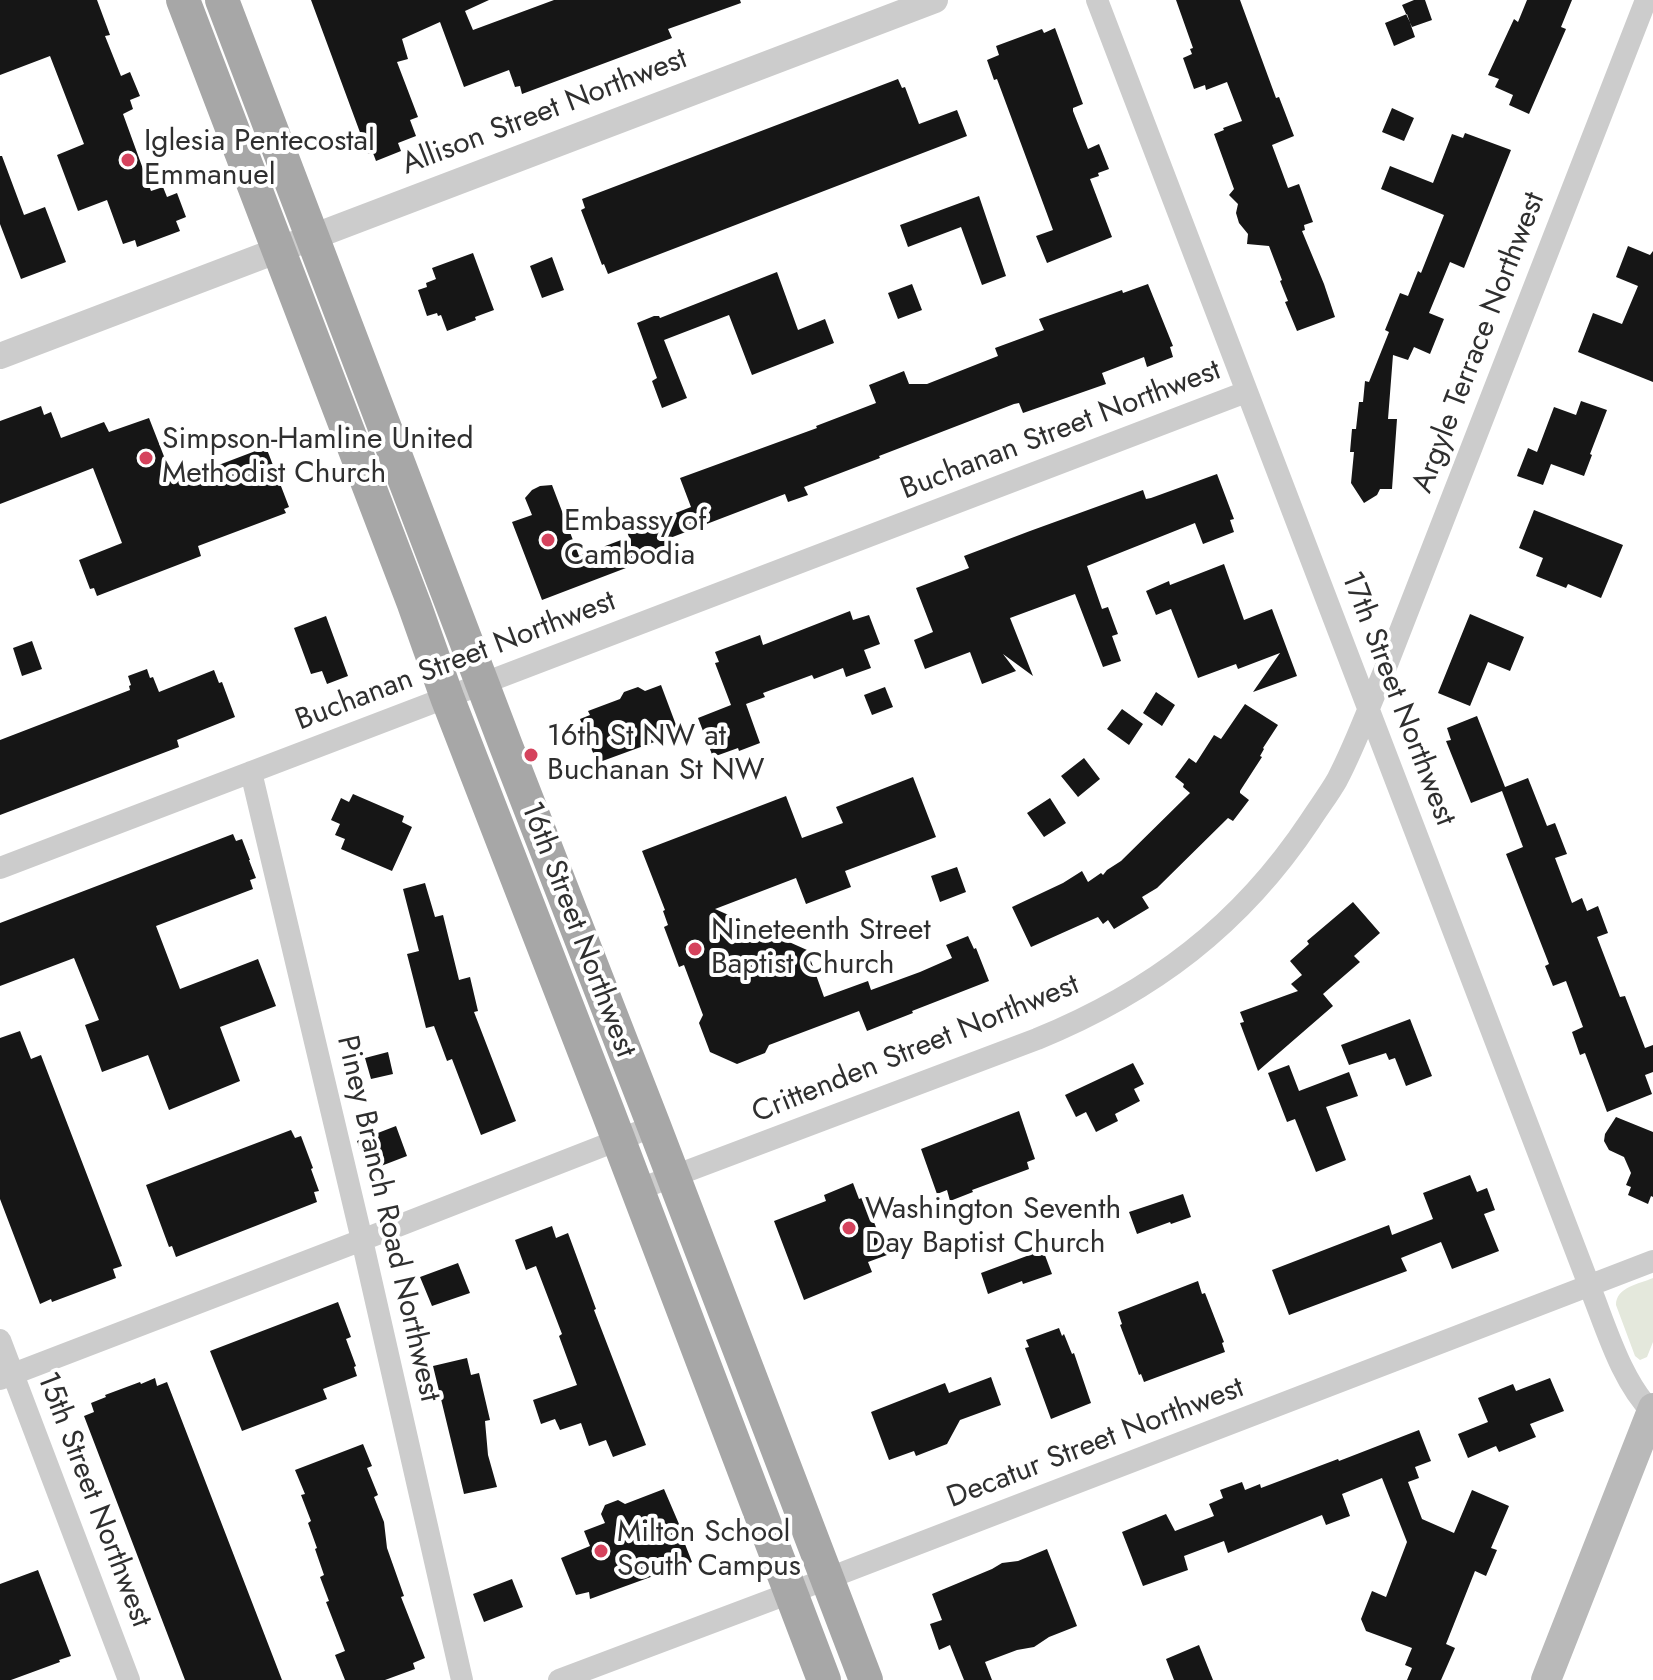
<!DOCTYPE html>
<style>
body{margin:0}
canvas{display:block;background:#fff}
</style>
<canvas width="1653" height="1680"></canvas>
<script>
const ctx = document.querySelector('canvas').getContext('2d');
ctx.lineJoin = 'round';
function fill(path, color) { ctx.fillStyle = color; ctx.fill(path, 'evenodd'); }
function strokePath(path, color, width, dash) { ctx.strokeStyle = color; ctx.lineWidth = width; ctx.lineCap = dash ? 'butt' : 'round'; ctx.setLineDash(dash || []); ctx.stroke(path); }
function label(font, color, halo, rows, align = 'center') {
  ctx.font = font + ' Jost,sans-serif'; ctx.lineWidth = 8; ctx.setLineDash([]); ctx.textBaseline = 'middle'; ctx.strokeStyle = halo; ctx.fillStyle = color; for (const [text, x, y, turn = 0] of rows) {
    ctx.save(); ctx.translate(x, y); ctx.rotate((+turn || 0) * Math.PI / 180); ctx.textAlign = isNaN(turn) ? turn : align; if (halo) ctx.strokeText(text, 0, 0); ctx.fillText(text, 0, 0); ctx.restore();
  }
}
const green = new Path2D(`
 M1653 1278V1342L1647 1357 1640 1360 1635 1356 1616 1305C1616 1287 1639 1284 1653 1278Z`);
const building = new Path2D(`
 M0 0H97L110 35 105 36 121 76 130 72 140 96 130 100 133 109 123 114 151 191 163 187 167 197 177 193 186 217 176 221 180 231 137 247 135 240 123 244 107 200 78 211 57 155 84 144 50 56 0 75Z
 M311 0H489L465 11 473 30 554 0H740L741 3 668 29 672 38 522 94 520 86 515 87 509 70 464 87 440 22 402 39 408 59 397 62 418 117 410 120 416 136 398 143 401 151 376 161 373 153 368 154Z
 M1176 0H1240L1276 98 1279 97 1294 136 1272 145 1288 188 1299 184 1313 222 1304 225 1305 230 1302 231 1324 284 1335 317 1297 331 1285 302 1288 301 1280 281 1282 280 1269 246 1247 244 1248 234 1239 223 1236 213 1238 204 1229 195 1234 189 1214 134 1224 130 1223 128 1242 121 1227 82 1206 90 1205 85 1194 89 1183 58 1192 54 1190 49 1193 48Z
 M1414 0H1425L1432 20 1412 27 1402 5Z
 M1527 0H1572L1561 27 1566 29 1529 114 1509 105 1513 95 1495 87 1499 79 1488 75 1514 19 1518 22Z
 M1407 14 1415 37 1394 46 1385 23Z
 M1055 28 1083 104 1073 108V111L1088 149 1099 144 1109 169 1098 173 1099 176 1090 179 1112 237 1047 263 1036 236 1053 230 997 79 994 80 987 60 999 55 996 46 1042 29 1044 33Z
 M898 79 902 88 905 87 919 124 957 110 967 136 608 274 604 264 602 265 581 210 585 208 582 199Z
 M1392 108 1414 118 1404 141 1382 132Z
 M1465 133 1511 150 1464 268 1450 262 1429 313 1444 319 1430 354 1414 347 1408 360 1393 355 1388 419H1397L1392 489H1380L1377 495 1364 503 1351 483 1354 452H1350L1352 429H1356L1359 402H1363L1365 381 1369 382 1389 332 1385 330 1400 293 1408 296 1418 271 1421 273 1444 215 1381 189 1390 166 1433 183 1452 134 1463 138Z
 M0 156H2L24 215 45 207 66 262 21 279 0 224Z
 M979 196 1006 276 982 285 961 227 908 247 900 225Z
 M1628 246 1650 255 1653 251V382L1578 352 1593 313 1622 324 1638 286 1616 277Z
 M473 253 494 310 475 317 476 320 447 331 441 315 438 316 437 313 427 316 418 290 427 287 426 283 436 279 432 268Z
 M552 257 564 290 542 298 530 266Z
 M777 272 798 330 825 319 834 343 752 375 729 315 664 340 687 398 662 408 652 381 657 378 637 323 654 316H659L660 318Z
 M912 284 922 310 898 319 888 293Z
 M1148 284 1173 346 1170 347 1173 357 1147 367 1144 357 1102 373 1106 384 1023 413 1019 403 1014 404 879 456 880 458 804 487 808 495 788 502 785 494 670 538 672 545 637 558 639 563 542 600 512 522 532 515 525 498 532 490 540 486 552 485 579 556 629 537 627 532 691 507 680 478 817 428 816 426 876 403 869 385 904 371 909 384H927L998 356 995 348 1044 330 1039 319 1122 290 1123 293Z
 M1581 401 1607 410 1590 454 1592 455 1584 476 1551 464 1543 485 1517 476 1528 448 1537 452 1554 407 1576 415Z
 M41 406 44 415 51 412 61 438 104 422 109 432 149 418 174 482 266 447 289 507 284 509 286 513 198 546 201 556 97 596 94 588 90 589 79 560 122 543 93 468 0 504V421Z
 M1217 474 1234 519 1230 520 1234 532 1203 544 1195 523 1087 566 1102 609 1108 607 1118 634 1112 636 1121 661 1103 667 1075 594 1010 618 1033 676 1003 654 1016 671 982 684 970 652 925 669 914 640 933 632 916 588 969 568 964 556 1030 531 1143 490 1146 499 1151 498Z
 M1534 510 1623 545 1601 598 1568 584 1566 588 1536 576 1543 558 1519 548Z
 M1224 564 1244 620 1272 609 1297 676 1253 692 1280 653 1238 669 1236 664 1198 678 1171 609 1156 615 1146 591 1169 581 1170 585Z
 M850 611 853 620 869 615 880 644 864 650 871 668 846 677 843 668 814 679 812 675 763 693 765 697 746 704 760 743 739 751 738 748 713 757 698 718 731 705 715 663 719 662 715 652 760 635 763 645Z
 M1470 614 1524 637 1510 671 1488 662 1470 706 1438 693Z
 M326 616 348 676 327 684 322 671 311 674 294 628Z
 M32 641 42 669 22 676 13 648Z
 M147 669 150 678 153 677 159 692 214 670 219 683 222 682 235 717 177 740 179 747 0 815V740L130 690 129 686 131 685 128 676Z
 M661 685 679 733 597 763 580 719 590 715 588 711 620 699 624 692 638 687 645 691Z
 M885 687 893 707 872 715 864 695Z
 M1156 692 1175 705 1162 726 1143 713Z
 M1245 704 1278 725 1263 748 1264 749 1260 756 1262 757 1240 791V793L1249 800 1233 821 1228 818 1157 888 1142 897 1149 908 1114 929 1108 920 1103 924 1098 917 1031 947 1012 907 1063 883 1082 871 1088 882 1101 873 1103 875 1107 870 1121 861 1190 793 1183 787 1184 784 1175 777 1189 758 1196 763 1214 735 1221 739Z
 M1122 709 1143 724 1129 745 1107 729Z
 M1477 716 1505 787 1528 778 1547 826 1555 823 1567 854 1555 858 1572 903 1582 898 1587 911 1598 906 1608 933 1597 937 1620 997 1625 996 1645 1048 1653 1045V1072L1645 1075 1652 1094 1607 1112 1585 1053 1580 1055 1572 1032 1583 1027 1566 981 1553 986 1545 966 1549 964 1506 854 1523 847 1502 791 1471 803 1446 741 1451 740 1447 728Z
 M1084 758 1100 779 1078 797 1061 776Z
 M913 777 936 837 845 871 851 887 806 904 796 878 715 909 807 950 824 997 868 981 871 990 920 972 952 958 946 945 968 936 974 949 976 948 989 981 912 1011 913 1013 867 1031 859 1011 769 1045 765 1053 737 1064 710 1052 699 1023 703 1015 684 965 679 967 664 927 668 925 663 911 665 910 642 851 786 796 802 838 843 823 836 807Z
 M353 794 404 816 402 822 412 827 392 871 341 849 345 839 335 835 340 824 331 820 341 798 349 802Z
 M1050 798 1066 823 1044 837 1027 813Z
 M233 834 236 841 242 839 250 860H249L256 878 250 880 253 889 156 926 180 989 258 959 276 1006 220 1027 240 1081 169 1110 148 1055 102 1072 85 1025 99 1020 74 958 0 986V923Z
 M957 867 966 892 940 902 931 876Z
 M425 883 435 917 443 915 459 980 470 977 478 1011 474 1012 516 1121 481 1135 452 1059 447 1061 434 1026 426 1028 407 954 419 951 403 889Z
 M1353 902 1380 933 1354 956 1360 962 1323 994 1333 1006 1258 1071 1240 1023 1244 1022 1240 1012 1298 991 1291 984 1302 975 1290 961 1309 944 1307 941Z
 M1410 1019 1432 1076 1406 1086 1395 1058 1389 1060 1386 1053 1349 1065 1341 1045Z
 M20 1031 31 1059 41 1055 122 1266 113 1269 116 1278 52 1302 51 1299 40 1304 0 1199V1038Z
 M388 1052 393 1074 371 1079 365 1058Z
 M1133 1063 1144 1084 1134 1089 1140 1101 1115 1114 1118 1121 1096 1132 1086 1112 1076 1117 1065 1095Z
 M1289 1065 1299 1091 1349 1072 1358 1096 1326 1107 1346 1160 1316 1172 1295 1119 1287 1122 1268 1073Z
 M1019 1111 1035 1159 1027 1162 1029 1169 972 1190 973 1192 950 1201 947 1190 937 1194 921 1149Z
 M1616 1117 1653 1132V1197L1651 1196 1648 1204 1628 1195 1631 1187 1626 1185 1631 1173 1624 1157 1609 1150 1604 1141 1605 1134Z
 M396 1126 407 1156 368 1171 357 1141Z
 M291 1130 295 1138 301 1136 313 1168 311 1169 319 1191 314 1192 317 1202 176 1257 172 1246 169 1247 146 1185Z
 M1470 1175 1477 1192 1487 1188 1495 1210 1484 1214 1499 1251 1452 1269 1441 1242 1401 1258 1407 1271 1289 1315 1272 1270 1389 1225 1392 1235 1433 1219 1423 1193Z
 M853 1183 859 1199 864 1197 887 1255 868 1262 872 1272 804 1300 774 1221 826 1201 824 1195Z
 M1183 1194 1191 1217 1171 1224 1170 1222 1137 1234 1129 1212Z
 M552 1226 556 1238 568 1233 596 1309 594 1310 646 1445 613 1457 606 1440 589 1446 581 1423 560 1430 555 1419 541 1424 533 1400 577 1385 559 1336 562 1334 536 1266 526 1270 515 1240Z
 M1043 1250 1052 1274 1023 1284 1022 1281 988 1294 981 1273Z
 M458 1263 470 1293 432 1306 420 1277Z
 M1198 1281 1202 1294 1205 1293 1224 1342 1222 1343 1225 1352 1144 1382 1141 1374 1139 1375 1120 1325 1122 1324 1118 1312Z
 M338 1302 351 1337 346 1339 356 1366 354 1367 357 1376 323 1389 327 1399 242 1431 210 1351Z
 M1059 1328 1062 1336 1064 1334 1072 1354 1074 1353 1091 1403 1051 1419 1025 1348 1029 1347 1026 1340Z
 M467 1358 471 1375 479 1373 490 1420 485 1421 488 1455 497 1487 464 1494 433 1366Z
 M991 1377 1001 1405 960 1420 947 1444 916 1456 914 1451 889 1460 871 1412 945 1383 949 1393Z
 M155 1378 157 1386 167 1382 282 1680H185L84 1416 94 1412 91 1403 106 1397 105 1395 140 1382 141 1384Z
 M1550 1378 1564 1411 1530 1424 1536 1437 1499 1452 1496 1446 1468 1458 1458 1434 1488 1422 1478 1398 1513 1384 1516 1391Z
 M1419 1430 1431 1461 1415 1467 1419 1478 1408 1482 1422 1519 1454 1533 1472 1490 1509 1506 1491 1548 1497 1550 1486 1576 1475 1571 1446 1644 1455 1648 1441 1680H1407L1412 1668 1405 1665 1412 1648 1366 1631 1361 1619 1372 1591 1386 1597 1407 1542 1382 1478 1342 1494 1350 1516 1326 1525 1322 1515 1228 1553 1224 1541 1184 1556 1188 1570 1143 1586 1122 1532 1166 1514 1175 1531 1214 1516 1209 1504 1223 1498 1220 1490 1242 1482 1245 1490 1260 1484 1261 1488 1338 1459 1339 1461Z
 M363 1444 372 1466 367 1468 378 1495 374 1497 384 1522 387 1548 404 1596 401 1597 425 1658 413 1663 415 1669 385 1680H345L335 1655 345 1651 326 1602 329 1601 320 1577 324 1575 315 1549 317 1548 308 1523 311 1521 301 1495 305 1494 295 1470Z
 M664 1489 685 1538 683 1539 692 1562 590 1599 589 1592 576 1595 561 1558 590 1546 584 1531 605 1523 601 1514 605 1505 618 1500 625 1504Z
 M1047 1549 1077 1626 1049 1637 1034 1647 1017 1650 985 1662 992 1680H964L950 1645 939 1650 930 1624 942 1620 932 1594 992 1569 1002 1563 1018 1561Z
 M38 1570 71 1656 59 1660 60 1662 11 1680H0V1584Z
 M512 1579 523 1607 484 1622 473 1594Z
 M1199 1645 1213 1680H1174L1166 1659Z`);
const minor = new Path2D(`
 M1097 0 1589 1285C1606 1327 1621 1381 1653 1413
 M251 772 362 1240 462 1680
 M0 868 1246 392
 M637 1190 1037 1039C1152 992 1241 925 1310 821 1319 807 1329 794 1337 780 1357 742 1371 701 1388 662L1646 0
 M0 1340 129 1680
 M0 1379 362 1240 654 1126
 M559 1680 790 1593 1653 1261`);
const tertiary = new Path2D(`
 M0 356 935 0`);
const secondary = new Path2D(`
 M1546 1680 1653 1408`);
const primary = new Path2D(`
 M183 0 414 604 447 697 608 1112 824 1680
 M222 0 506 746 654 1126 866 1680`);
const markers = [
 [128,160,8,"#d5435d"],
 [146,458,8,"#d5435d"],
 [548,540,8,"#d5435d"],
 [531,755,8,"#d5435d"],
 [695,949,8,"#d5435d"],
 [849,1228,8,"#d5435d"],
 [601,1551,8,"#d5435d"]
];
const streetNames = [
 ["Allison Street Northwest",545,113,-21],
 ["Argyle Terrace Northwest",1480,343,-69],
 ["Buchanan Street Northwest",1061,431,-21],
 ["Buchanan Street Northwest",456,662,-21],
 ["17th Street Northwest",1397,699,69],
 ["16th Street Northwest",577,930,69],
 ["Crittenden Street Northwest",916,1050,-22],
 ["Piney Branch Road Northwest",387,1219,77],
 ["Decatur Street Northwest",1096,1444,-21],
 ["15th Street Northwest",93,1500,69]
];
const poiNames = [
 ["Iglesia Pentecostal",144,143],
 ["Emmanuel",144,177],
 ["Simpson-Hamline United",162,441],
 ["Methodist Church",162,475],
 ["Embassy of",564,523],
 ["Cambodia",564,557],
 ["16th St NW at",547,738],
 ["Buchanan St NW",547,772],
 ["Nineteenth Street",711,932],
 ["Baptist Church",711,966],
 ["Washington Seventh",865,1211],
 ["Day Baptist Church",865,1245],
 ["Milton School",617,1534],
 ["South Campus",617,1568]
];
fill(green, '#e4e8dc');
fill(building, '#161616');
strokePath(minor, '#ccc', 22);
strokePath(tertiary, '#ccc', 26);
strokePath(secondary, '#b9b9b9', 30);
strokePath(primary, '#a7a7a7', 34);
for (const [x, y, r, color] of markers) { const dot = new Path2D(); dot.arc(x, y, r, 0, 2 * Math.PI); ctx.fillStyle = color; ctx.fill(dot); strokePath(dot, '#fff', 3); }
label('30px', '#2f2f2f', '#fff', streetNames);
label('30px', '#2f2f2f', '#fff', poiNames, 'left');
</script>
